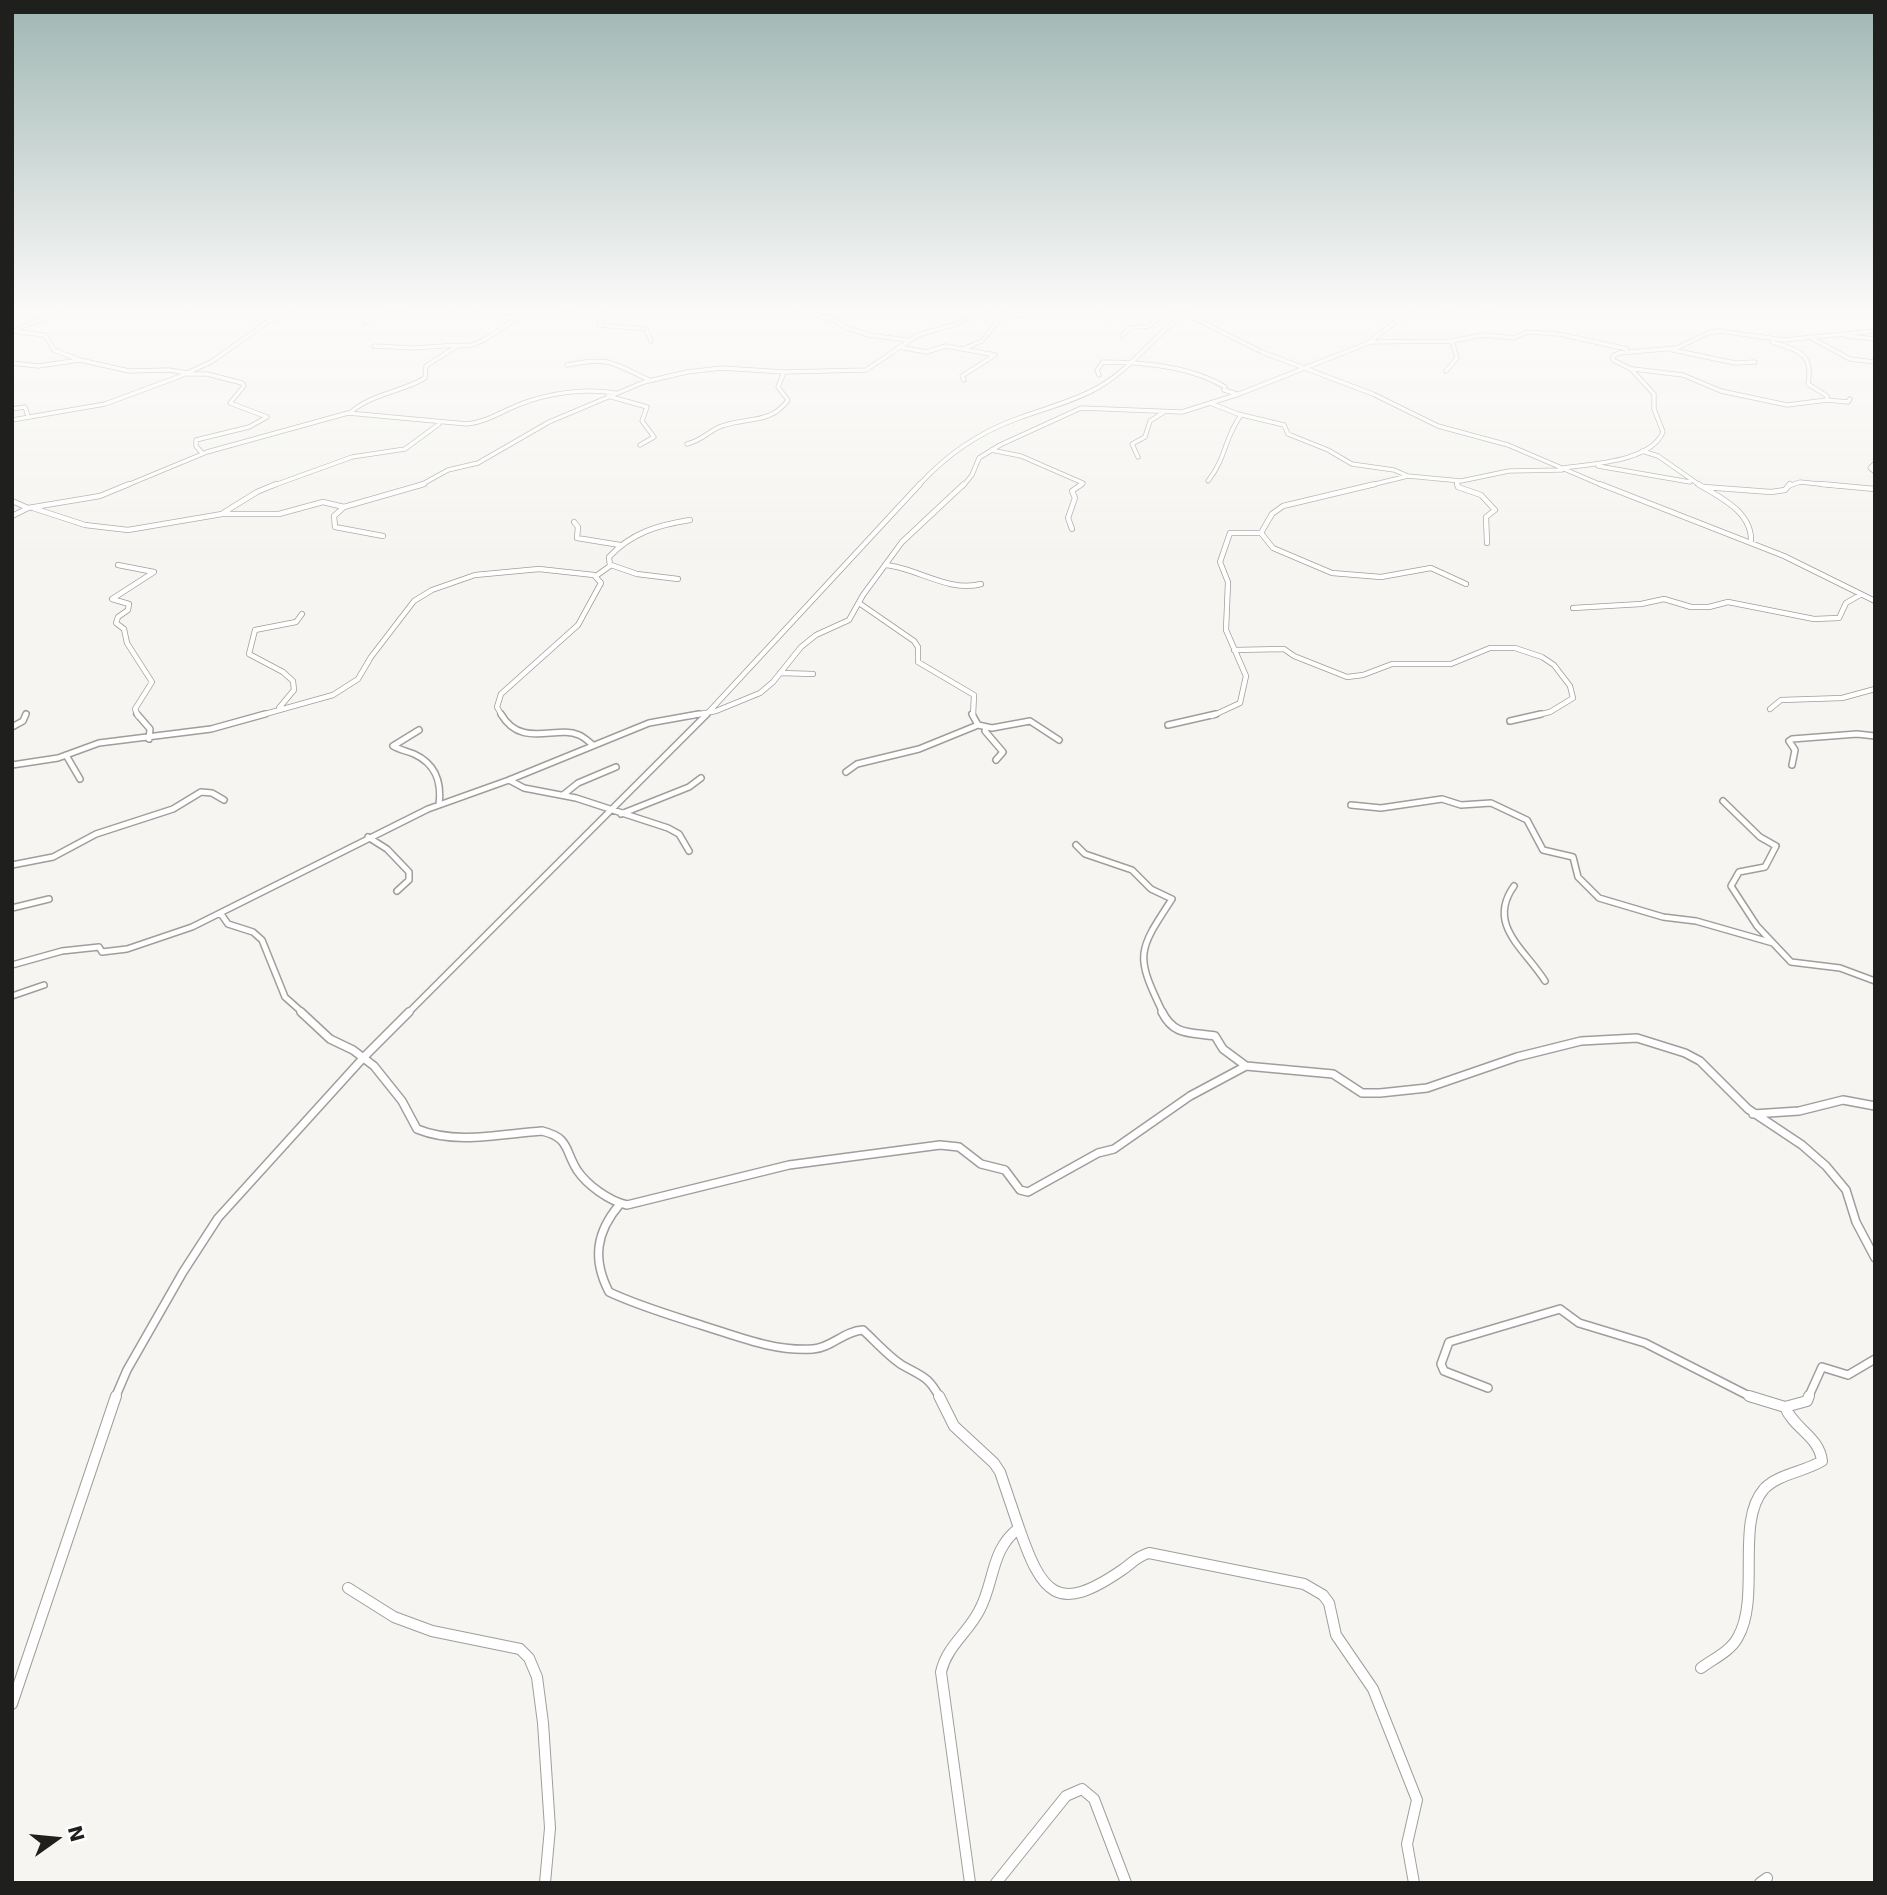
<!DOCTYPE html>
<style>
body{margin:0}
#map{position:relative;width:1887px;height:1895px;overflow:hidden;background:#f6f5f1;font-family:"DejaVu Sans",sans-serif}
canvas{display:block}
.frame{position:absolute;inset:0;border:14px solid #1f1f1d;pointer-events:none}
.north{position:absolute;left:21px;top:1804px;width:70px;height:70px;-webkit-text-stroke:5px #fff;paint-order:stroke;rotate:75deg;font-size:19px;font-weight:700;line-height:28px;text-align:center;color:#1f1f1d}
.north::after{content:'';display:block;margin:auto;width:24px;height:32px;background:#1f1f1d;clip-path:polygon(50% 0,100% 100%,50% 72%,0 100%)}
</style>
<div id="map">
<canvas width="1887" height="1895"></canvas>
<div class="frame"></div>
<div class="north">N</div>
</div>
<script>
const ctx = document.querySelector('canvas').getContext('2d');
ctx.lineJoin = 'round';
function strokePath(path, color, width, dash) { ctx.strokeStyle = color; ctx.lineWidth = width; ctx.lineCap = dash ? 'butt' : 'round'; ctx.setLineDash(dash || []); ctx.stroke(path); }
const streetFar4 = new Path2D(`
 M279 307 295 309
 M434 307 517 319
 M535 307 605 312 599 325 646 329 651 341
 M785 307 832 319 847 328 869 335 907 340
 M1172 307 1262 352 1373 394 1438 426 1508 445 1604 486
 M1412 309 1448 313 1507 307
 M176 312 199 307
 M1001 313 1024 315
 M1105 318 1098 313 1107 307
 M365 323 372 314 401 313 411 307
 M17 329 71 307
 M12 331 45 335 54 350 80 360 129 371 169 370 187 373
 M1122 336 1130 328 1149 326 1172 307
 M1846 336 1875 339
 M1813 339 1850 359 1875 362
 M1370 342 1452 341 1483 335 1514 338 1527 332 1559 334 1627 349
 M1772 342C1797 350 1814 353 1808 384L1827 396V400
 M374 346 414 348 458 345
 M899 347 926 352 946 346 995 355 962 376 964 380
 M963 349 982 341 1004 313
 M1673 350 1735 363 1755 362
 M12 363 38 366 80 360
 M567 365C608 356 613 363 649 380
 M1633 369 1683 375 1721 391 1787 405 1827 400 1848 402 1850 399
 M1446 371 1457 358 1452 341
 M187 374H207L242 383 244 386 230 403 267 417 249 427 196 440V446L202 453
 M1099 375 1097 370 1103 362C1142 362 1191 366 1225 387L1224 390 1237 394
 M608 396 647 407 642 421 654 437 640 445
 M1210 403 1238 414 1284 425 1288 434 1328 450 1352 464 1394 470 1408 476
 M12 409 25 407 28 416
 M350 413C370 394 402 392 425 378L426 366 457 346 472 345 484 340 535 307
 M12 420 105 404 178 377 211 362 269 321 305 307
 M687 444C700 441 706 434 717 428 742 416 770 426 788 400L778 387 784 372
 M991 450 1021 456 1083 483 1079 486
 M1642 451 1658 456 1701 486
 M1138 457 1132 444 1145 437 1150 421 1164 412
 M1875 463 1870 468 1875 472
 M1598 466 1690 482
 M1563 468C1590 464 1651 462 1663 432L1654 409V394L1631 369 1613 360V356L1619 353 1677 348 1708 333 1720 331 1784 340 1875 331
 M1208 481C1227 457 1224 438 1241 415
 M1457 481 1458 486
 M125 486 207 452 348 413 467 424C486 422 501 412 518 405 548 393 583 388 615 393
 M272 486 352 457 405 449 439 424
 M419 486 448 470 478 463 549 422 644 382 687 372 722 368 784 372 866 370 918 335 953 325 997 307
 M918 486C947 454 979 432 1019 418 1046 408 1075 401 1099 387 1135 366 1158 330 1193 307
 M963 486 972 475 979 458 1000 445 1081 408 1182 412 1239 394 1368 343 1415 307
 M1367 486 1408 476 1461 481 1509 471 1562 470
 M1789 486 1800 482 1840 486`);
const streetFar3 = new Path2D(`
 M1457 484 1458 487 1481 495 1495 510 1486 517 1487 543
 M1600 484 1784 556 1875 601
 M1698 484C1721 498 1753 512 1751 543
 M1821 484 1875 489
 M1704 487 1771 492 1785 490 1790 484
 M12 501 28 508 12 516
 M344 507 334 516 335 527 383 536
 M28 508 100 496 129 484
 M33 508 85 525 128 530 222 514H279L323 502 344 507 424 484
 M223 513 257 492 276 484
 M574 522 578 527 577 538 620 545
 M1072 529 1068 518 1075 498 1072 491 1082 484
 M1261 533 1273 548 1332 573 1381 577 1431 568 1466 584
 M118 565 154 572 112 599 129 604 128 610 118 617 116 623 124 629 127 643 152 682 135 709 138 716
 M611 565 637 574 678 579
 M885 565C915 567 949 593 981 584
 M596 576 610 566 609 557C631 533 658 525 690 520
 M859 603 914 641 918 647V662L974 695 973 716
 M1573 608 1641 604 1664 599 1691 607H1709L1728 602 1814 619 1839 618 1846 603 1860 595
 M1234 650 1284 649 1294 656 1347 677 1363 675 1392 664H1451L1490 648H1515L1542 657 1554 665 1570 686 1573 698 1550 712 1533 716
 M780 673 813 674
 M279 708 294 690 293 681 283 672 249 654 255 630 296 622 302 614
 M1770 709 1781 700 1842 698 1875 689
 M258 716 333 695 358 679 371 657 414 601 432 590 475 575 539 569 594 575 601 583 578 625 501 694 497 707 502 716
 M689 716 716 711 760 693 773 682 801 647 816 635 849 620 863 595 902 542 964 484
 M705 716 920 484
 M1212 716 1240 703 1246 676 1226 630 1228 582 1220 562 1230 533H1261L1272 514 1283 506 1375 484`);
const streetFar2 = new Path2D(`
 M137 714 150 729 149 739
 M501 714C521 749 556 725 579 735 584 737 589 742 593 745
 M972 714 978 725 992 728 1030 721 1059 740
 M1510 721 1541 714
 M1168 725 1216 714
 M12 727 23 721 26 714
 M986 728 985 731 1003 752 996 760
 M419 730 393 746C400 750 407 751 414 754 436 764 442 782 439 805
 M66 755 80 779
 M12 765 58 758 99 743 211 729 265 714
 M1792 765 1795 750 1789 741 1792 739 1857 734 1875 736
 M846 772 857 764 919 749 978 725
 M509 780 524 788 576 798 668 828 679 834 689 851
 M563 795 578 783 616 767
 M1723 801 1760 837 1776 846 1765 867 1739 872 1731 886 1757 926 1791 962 1840 968 1875 981
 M1351 805 1381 808 1442 799 1461 805 1491 803 1527 820 1543 850 1573 857 1578 877 1599 898 1663 917 1696 921 1773 943
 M621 814 689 787 701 778
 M368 837 387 849 409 872V880L397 891
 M1076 845 1085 854 1132 870 1151 889 1172 899C1137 952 1135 955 1163 1013
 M12 865 53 857 96 834 173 809 201 792 212 793 224 800
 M1514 886C1486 925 1525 949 1545 981
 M12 908 49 899
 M221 914 228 924 253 932 262 940 285 997 303 1013
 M12 965 62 951 99 947 102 952 127 949 192 927 428 809 509 780 649 723 699 714
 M12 996 44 985
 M408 1013 707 714`);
const streetFar1 = new Path2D(`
 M301 1012 330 1039 353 1050 374 1066 402 1101 417 1129C456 1145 501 1134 542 1131 570 1138 564 1149 577 1170 587 1185 609 1201 627 1205L789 1165 940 1145 959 1147 981 1164 1005 1170 1020 1190 1028 1192 1098 1153 1114 1149 1190 1096 1246 1066 1333 1074 1362 1093H1380L1427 1088 1517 1057 1581 1041 1637 1038 1685 1053 1700 1061 1748 1109 1802 1145 1826 1166 1846 1190 1856 1222 1875 1258
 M1162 1012C1174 1036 1190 1032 1215 1036L1223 1049 1246 1066
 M1753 1114 1799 1111 1843 1100 1875 1106
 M620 1204C596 1232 592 1259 609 1292 639 1306 670 1315 701 1325 737 1336 775 1352 813 1349 831 1348 844 1331 863 1330 875 1341 888 1356 902 1365 923 1377 928 1376 940 1398
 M1488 1388 1444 1371 1441 1364 1449 1342 1560 1309 1579 1323 1645 1343 1753 1398
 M115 1398 127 1370 183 1272 218 1218 364 1057 409 1012
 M1808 1398 1822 1367 1848 1375 1875 1359`);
const street = new Path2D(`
 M939 1396 954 1426 994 1463 1000 1472 1019 1528
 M1749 1396 1785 1407
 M348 1588 394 1617 432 1631 520 1649 529 1658 537 1677 543 1723 550 1828 545 1883
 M1701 1668C1713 1659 1731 1651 1738 1637 1761 1597 1735 1522 1764 1489 1778 1474 1804 1472 1822 1461 1819 1436 1794 1429 1785 1407L1807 1401 1809 1396
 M12 1704 116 1396
 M970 1883 941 1672C947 1646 967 1634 979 1611 995 1582 990 1550 1019 1528 1042 1594 1057 1615 1122 1570 1131 1564 1137 1556 1149 1553L1304 1584 1323 1595 1329 1603 1336 1635 1373 1689 1417 1800 1407 1844 1414 1883
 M996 1883 1066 1796 1082 1789 1094 1799 1126 1883
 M1760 1883 1767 1878`);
strokePath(streetFar4, '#9f9e9b', 5);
strokePath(streetFar3, '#9f9e9b', 6);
strokePath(streetFar2, '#9f9e9b', 8);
strokePath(streetFar1, '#9f9e9b', 10);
strokePath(street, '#9f9e9b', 12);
strokePath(streetFar4, '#fff', 3.5);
strokePath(streetFar3, '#fff', 4.5);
strokePath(streetFar2, '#fff', 5);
strokePath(streetFar1, '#fff', 7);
strokePath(street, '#fff', 10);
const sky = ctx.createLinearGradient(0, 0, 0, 572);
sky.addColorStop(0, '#9fb6b2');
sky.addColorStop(0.54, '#fbfaf9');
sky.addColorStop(1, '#fbfaf900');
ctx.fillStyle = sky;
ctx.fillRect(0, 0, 1887, 572);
</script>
